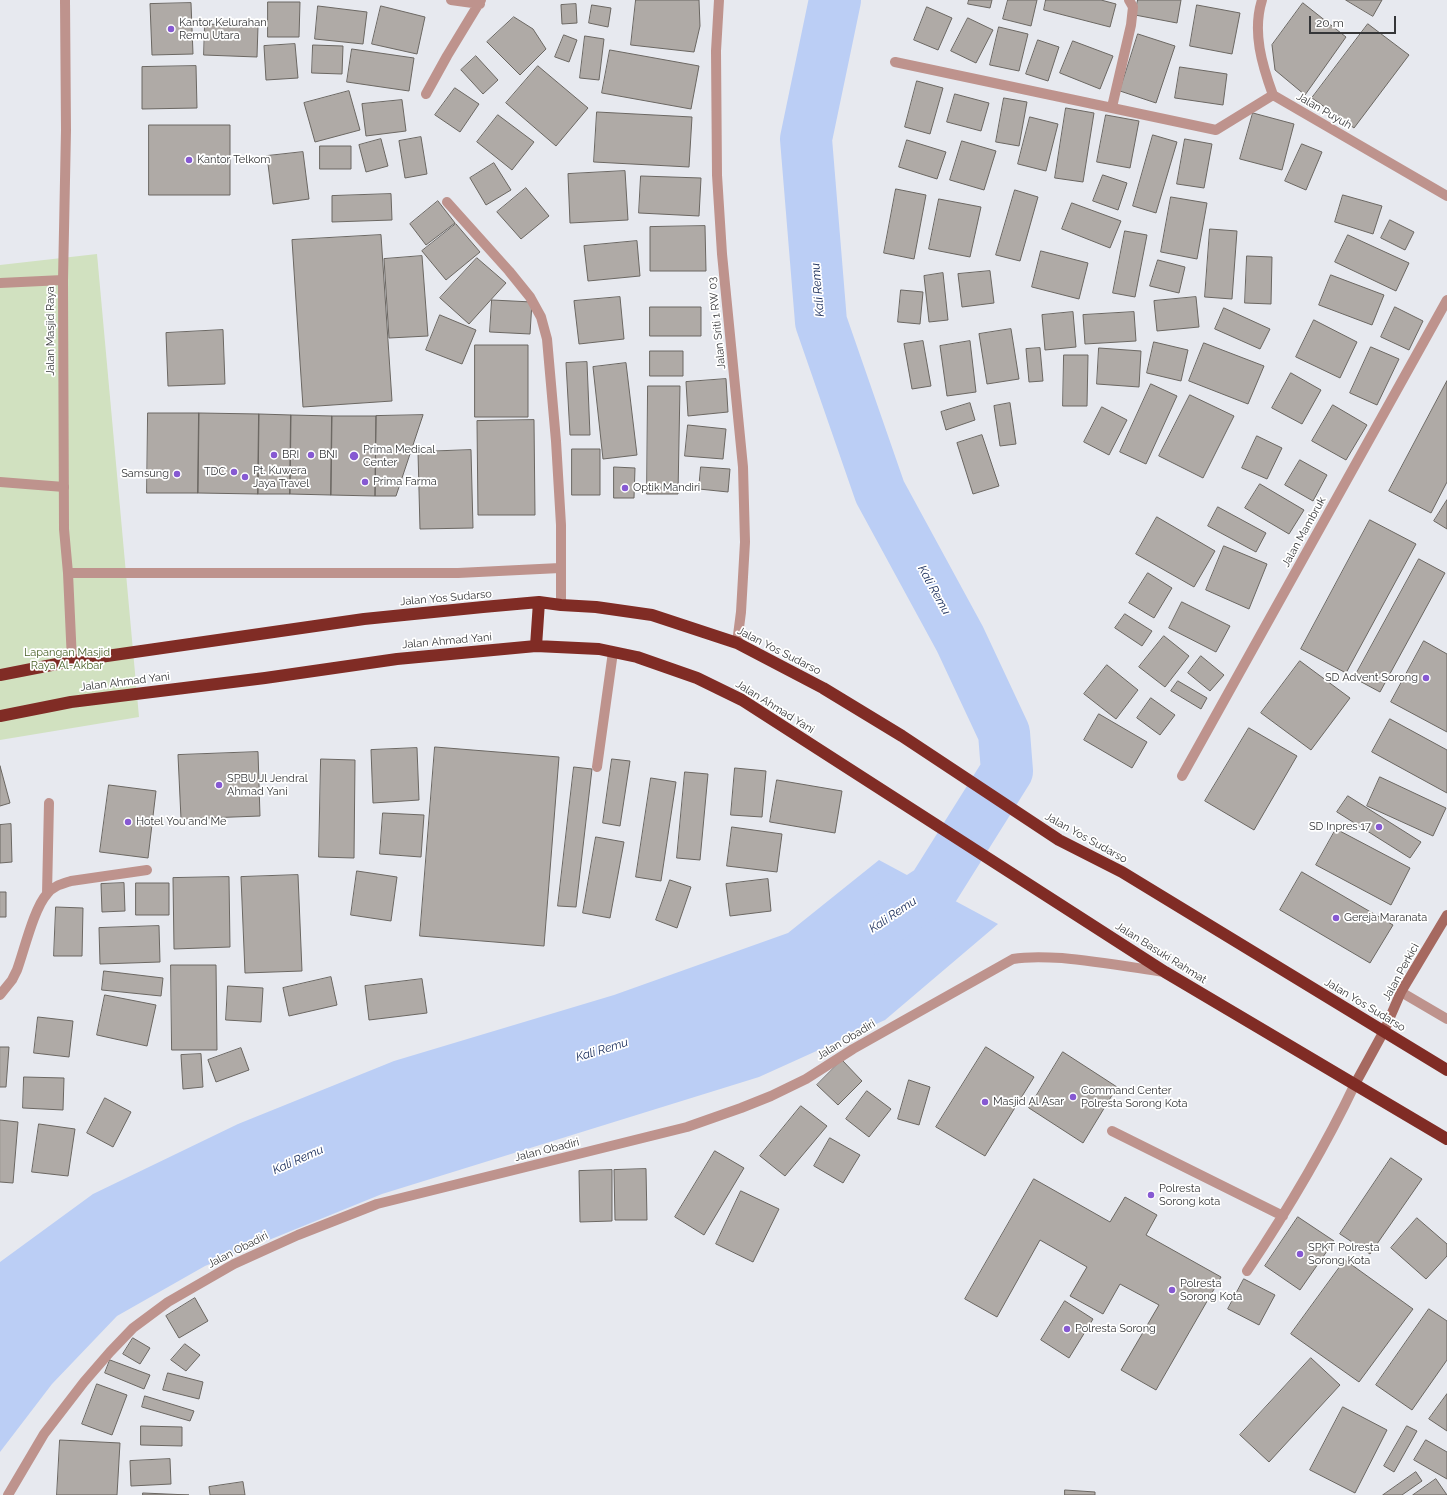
<!DOCTYPE html>
<style>
body{margin:0}
#map{position:relative;width:1447px;height:1495px;overflow:hidden;background:#e7e9ef;font-family:Raleway,sans-serif}
canvas{display:block}
.scale{position:absolute;left:1309px;top:16px;width:87px;height:18px;box-sizing:border-box;border:2px solid #353638;border-top:0;padding-left:5px;font-size:12px;line-height:14px;white-space:nowrap;color:#353638;-webkit-text-stroke:3px #fff;paint-order:stroke}
</style>
<div id="map">
<canvas width="1447" height="1495"></canvas>
<div class="scale">20 m</div>
</div>
<script>
const ctx = document.querySelector('canvas').getContext('2d');
ctx.lineJoin = 'round';
function fill(path, color) { ctx.fillStyle = color; ctx.fill(path, 'evenodd'); }
function strokePath(path, color, width, dash) { ctx.strokeStyle = color; ctx.lineWidth = width; ctx.lineCap = dash ? 'butt' : 'round'; ctx.setLineDash(dash || []); ctx.stroke(path); }
function label(font, color, halo, rows, align = 'center') {
  ctx.font = font + ' Raleway,sans-serif'; ctx.lineWidth = 3.5; ctx.setLineDash([]); ctx.textBaseline = 'middle'; ctx.strokeStyle = halo; ctx.fillStyle = color; for (const [text, x, y, turn = 0] of rows) {
    ctx.save(); ctx.translate(x, y); ctx.rotate((+turn || 0) * Math.PI / 180); ctx.textAlign = isNaN(turn) ? turn : align; if (halo) ctx.strokeText(text, 0, 0); ctx.fillText(text, 0, 0); ctx.restore();
  }
}
const green = new Path2D(`
 M97 254 139 717 0 740V265Z`);
const water = new Path2D(`
 M879 860 998 924 885 1020 759 1077 382 1194 205 1266 117 1316 52 1384 0 1452V1262L93 1194 238 1124 394 1061 614 995 788 933Z`);
const river = new Path2D(`
 M835 0 806 139 821 322 880 492 960 639 1004 733 1007 771 933 889 872 929`);
const building = new Path2D(`
 M636 0H699L700 26 694 52 631 45Z
 M969 0H992L990 8 968 4Z
 M1008 0H1037L1031 26 1003 19Z
 M1046 0H1101L1116 4 1110 27 1044 10Z
 M1138 0H1181L1177 23 1135 15Z
 M1346 0H1382L1373 16Z
 M268 2H300L299 37H268Z
 M191 3 193 54 152 55 150 4Z
 M1303 3 1346 37 1305 95 1275 70 1272 45Z
 M576 4 577 23 562 24 561 5Z
 M592 5 611 8 608 27 589 23Z
 M1197 5 1240 13 1232 54 1190 46Z
 M318 6 367 12 363 44 315 39Z
 M381 6 425 17 417 54 372 44Z
 M927 7 952 18 938 50 914 40Z
 M514 17 533 29 546 49 520 75 487 42Z
 M968 18 993 30 976 63 951 51Z
 M205 24 258 26 257 57 204 55Z
 M1368 24 1409 55 1354 128 1312 98Z
 M999 27 1028 34 1019 71 990 65Z
 M1138 34 1175 46 1156 103 1120 91Z
 M564 35 577 40 569 62 555 57Z
 M585 36 604 39 599 80 580 78Z
 M1038 40 1059 47 1048 81 1026 74Z
 M1073 41 1113 56 1100 89 1060 73Z
 M295 44 298 78 266 80 264 46Z
 M313 45 343 46 342 74 312 73Z
 M352 49 414 58 409 91 347 82Z
 M610 50 699 66 691 109 602 93Z
 M476 56 498 80 483 94 461 70Z
 M196 66 197 108 142 109V67Z
 M538 66 588 108 556 146 506 103Z
 M1180 67 1227 74 1223 105 1175 98Z
 M917 81 943 88 930 134 905 127Z
 M455 88 479 104 460 132 435 115Z
 M349 91 360 130 315 142 304 103Z
 M955 94 989 103 981 131 947 122Z
 M1004 98 1027 102 1019 146 996 142Z
 M402 100 406 131 366 136 362 104Z
 M1066 108 1094 113 1083 182 1055 178Z
 M597 112 692 117 689 167 594 162Z
 M1253 113 1294 124 1282 170 1240 159Z
 M498 115 534 142 512 170 477 142Z
 M1106 115 1139 121 1130 168 1097 162Z
 M1030 117 1058 124 1046 171 1018 164Z
 M149 125H230V195H149Z
 M1153 135 1177 142 1156 213 1133 206Z
 M421 137 427 174 405 178 399 141Z
 M381 139 388 166 366 172 359 145Z
 M1185 139 1212 144 1204 188 1177 184Z
 M907 140 946 152 937 179 899 167Z
 M962 141 996 151 984 190 950 180Z
 M1302 144 1322 152 1306 190 1285 181Z
 M320 146H351V169H320Z
 M303 152 309 199 273 204 267 156Z
 M494 163 511 190 486 205 470 178Z
 M625 171 628 220 570 223 568 174Z
 M1103 175 1127 183 1118 210 1093 201Z
 M641 176 701 178 699 216 639 213Z
 M526 188 549 216 521 239 497 212Z
 M896 189 926 195 914 259 884 253Z
 M1015 190 1038 197 1020 261 996 255Z
 M391 194 392 220 332 222V196Z
 M1343 195 1382 206 1373 234 1335 222Z
 M1171 197 1207 203 1197 259 1161 252Z
 M939 199 981 207 970 257 929 249Z
 M438 201 455 223 426 245 410 224Z
 M1072 203 1121 221 1110 248 1062 229Z
 M1390 220 1414 232 1405 250 1381 238Z
 M456 224 480 252 446 280 422 251Z
 M705 226 706 271H650V227Z
 M1210 229 1237 231 1232 299 1205 297Z
 M1125 231 1147 235 1135 297 1113 293Z
 M381 235 392 401 303 407 292 240Z
 M1348 235 1409 263 1396 291 1335 262Z
 M637 241 640 276 588 281 584 246Z
 M1041 251 1088 263 1079 299 1032 287Z
 M422 256 428 336 389 338 384 259Z
 M1247 256 1272 257 1271 304 1245 303Z
 M477 258 506 283 469 324 440 298Z
 M1158 260 1185 267 1179 293 1150 286Z
 M990 271 994 303 962 307 958 274Z
 M943 273 948 320 929 322 924 276Z
 M1331 275 1384 295 1372 325 1319 305Z
 M901 290 923 292 920 324 898 322Z
 M620 297 624 339 579 344 574 301Z
 M1196 297 1199 327 1157 331 1154 301Z
 M492 300 532 302 530 334 490 332Z
 M650 307H701V336H650Z
 M1395 307 1423 321 1409 350 1381 337Z
 M1224 308 1270 329 1260 349 1215 329Z
 M1073 312 1076 347 1045 350 1042 315Z
 M1134 312 1136 341 1085 344 1083 315Z
 M440 315 476 330 462 364 426 350Z
 M1314 320 1357 342 1340 378 1296 357Z
 M1011 329 1019 379 987 384 979 334Z
 M223 330 225 384 168 386 166 333Z
 M923 341 931 386 912 389 904 344Z
 M970 341 976 392 947 396 940 346Z
 M1154 342 1188 350 1181 381 1147 373Z
 M1204 343 1264 366 1248 404 1189 381Z
 M475 345H528V417H475Z
 M1371 347 1399 359 1377 405 1350 393Z
 M1040 348 1043 381 1029 382 1026 349Z
 M1099 348 1141 351 1139 387 1097 384Z
 M650 351H683V376H650Z
 M1064 355H1088L1087 406H1063Z
 M587 362 590 435H570L566 363Z
 M626 363 637 455 603 459 593 367Z
 M1291 373 1321 390 1302 424 1272 408Z
 M726 379 728 412 688 416 686 382Z
 M1447 381V482L1431 513 1389 491Z
 M1151 384 1177 396 1146 464 1120 452Z
 M648 386H680L678 494H647Z
 M1190 395 1234 416 1203 478 1159 456Z
 M970 403 975 420 946 430 941 412Z
 M1010 403 1016 444 1000 446 994 406Z
 M1333 405 1367 425 1346 460 1312 441Z
 M1102 407 1127 420 1109 455 1084 442Z
 M148 413H199L198 493H147Z
 M199 413 259 414 258 494 198 493Z
 M259 414 291 415 290 494H258Z
 M291 415 332 416 331 495 290 494Z
 M423 415 396 496H375L376 416Z
 M332 416H376L375 496 331 495Z
 M534 420 535 515H478L477 421Z
 M688 425 726 429 723 459 685 456Z
 M982 435 999 486 973 494 957 443Z
 M1257 436 1282 448 1267 479 1242 468Z
 M572 449H600V495H572Z
 M471 450 473 528 420 529 418 452Z
 M1300 460 1327 475 1313 501 1285 485Z
 M614 467 635 468 634 498H614Z
 M701 467 730 469 728 492 699 489Z
 M1260 484 1304 510 1289 534 1245 508Z
 M1447 500V529L1434 521Z
 M1218 507 1266 533 1256 552 1208 526Z
 M1157 517 1215 551 1194 587 1136 554Z
 M1370 520 1416 544 1346 673 1301 649Z
 M1224 546 1267 564 1249 609 1206 590Z
 M1419 559 1445 573 1380 692 1354 678Z
 M1148 573 1172 588 1154 618 1129 603Z
 M1182 602 1230 626 1216 652 1169 628Z
 M1125 614 1152 631 1142 646 1115 628Z
 M1164 636 1189 656 1165 687 1139 667Z
 M1424 641 1447 654V732L1391 702Z
 M1201 656 1224 675 1210 691 1188 673Z
 M1300 661 1350 698 1311 750 1261 713Z
 M1107 665 1138 690 1116 719 1084 694Z
 M1178 681 1207 698 1201 709 1171 691Z
 M1151 698 1175 715 1160 735 1137 718Z
 M1099 714 1147 742 1132 768 1084 740Z
 M1390 719 1447 750V793L1372 752Z
 M1249 728 1297 756 1254 830 1205 801Z
 M435 747 559 757 544 946 420 936Z
 M417 748 419 800 373 803 371 750Z
 M258 752 260 816 181 819 178 755Z
 M321 759 355 760 354 858 319 857Z
 M612 759 630 761 620 826 603 823Z
 M0 766 10 803 0 806Z
 M574 767 592 769 576 907 558 906Z
 M735 768 766 771 762 817 731 815Z
 M685 772 708 774 700 860 677 858Z
 M1380 777 1446 808 1433 836 1367 806Z
 M651 778 676 782 661 881 636 877Z
 M777 780 842 791 835 833 770 822Z
 M109 785 156 791 148 858 100 852Z
 M1348 796 1421 842 1410 858 1337 812Z
 M383 813 424 815 421 857 380 854Z
 M11 824 12 862 0 863V825Z
 M732 827 782 834 777 872 727 866Z
 M1336 829 1410 868 1391 905 1316 865Z
 M596 837 624 842 610 918 583 913Z
 M357 871 397 877 391 921 351 915Z
 M1302 872 1393 925 1370 963 1280 910Z
 M298 875 302 971 245 973 241 877Z
 M229 877 230 947 174 949 173 878Z
 M768 879 771 911 730 916 726 884Z
 M670 880 691 887 677 928 656 920Z
 M124 883 125 911 102 912 101 884Z
 M136 883H169V915H136Z
 M0 892H6V917H0Z
 M56 907 83 908 82 956H54Z
 M159 926 160 962 100 964 99 928Z
 M171 965H216L217 1050H172Z
 M104 971 163 978 161 996 102 990Z
 M331 977 337 1005 289 1016 283 988Z
 M422 979 427 1013 369 1020 365 986Z
 M228 986 263 988 261 1022 226 1020Z
 M105 995 156 1005 147 1046 97 1035Z
 M38 1017 73 1021 69 1057 34 1053Z
 M0 1047H9L6 1087H0Z
 M986 1047 1034 1077 985 1156 936 1127Z
 M241 1048 249 1070 216 1082 208 1060Z
 M1063 1052 1117 1087 1083 1143 1029 1108Z
 M201 1054 203 1087 183 1089 181 1055Z
 M842 1060 862 1081 838 1105 817 1085Z
 M24 1077 64 1078 63 1110 23 1108Z
 M909 1080 930 1087 919 1125 898 1119Z
 M867 1091 891 1109 869 1137 846 1119Z
 M105 1098 131 1112 113 1147 87 1133Z
 M801 1106 827 1126 785 1176 760 1156Z
 M0 1120 18 1122 13 1183 0 1182Z
 M39 1124 75 1129 68 1176 32 1172Z
 M830 1138 860 1155 843 1183 814 1166Z
 M715 1151 744 1168 704 1235 675 1217Z
 M1391 1158 1422 1179 1370 1254 1340 1234Z
 M646 1169 647 1220H615L614 1170Z
 M612 1170V1221L580 1222 579 1171Z
 M1034 1179 1110 1222 1125 1197 1157 1215 1146 1235 1221 1277 1156 1390 1121 1370 1159 1305 1120 1284 1103 1314 1070 1296 1087 1267 1040 1240 997 1317 965 1299Z
 M741 1191 779 1209 753 1262 716 1244Z
 M1298 1217 1334 1241 1300 1290 1265 1266Z
 M1417 1218 1447 1244V1256L1426 1279 1391 1248Z
 M1345 1260 1413 1309 1359 1382 1291 1334Z
 M1244 1279 1275 1295 1259 1325 1228 1309Z
 M195 1298 208 1321 179 1338 166 1316Z
 M1065 1301 1093 1319 1069 1358 1041 1340Z
 M1429 1309 1447 1321V1360L1412 1410 1376 1385Z
 M133 1338 150 1348 140 1364 123 1354Z
 M185 1344 200 1355 186 1371 171 1360Z
 M1311 1358 1340 1385 1269 1462 1240 1435Z
 M110 1360 150 1375 144 1389 105 1373Z
 M168 1373 203 1382 199 1399 163 1390Z
 M97 1384 127 1395 112 1435 82 1424Z
 M1447 1394V1431L1429 1419Z
 M145 1396 194 1411 190 1421 142 1407Z
 M1343 1407 1387 1430 1355 1493 1310 1470Z
 M141 1426 182 1427V1446L141 1445Z
 M1407 1426 1417 1431 1394 1472 1384 1466Z
 M60 1440 120 1443 117 1495H57Z
 M1426 1440 1447 1452V1479L1414 1460Z
 M170 1459 171 1484 131 1486 130 1461Z
 M1416 1472 1422 1481 1402 1495H1383Z
 M1436 1479 1447 1495H1413Z
 M243 1482 245 1495H210L209 1487Z
 M1065 1490 1095 1492V1495H1065Z
 M143 1493 189 1495H143Z`);
const lane = new Path2D(`
 M0 482 64 487
 M1401 992 1447 1019
 M1112 1131 1283 1216
 M1247 1271C1287 1211 1324 1149 1355 1084`);
const street = new Path2D(`
 M65 0 66 130 63 280 64 529 68 573 72 661
 M451 0 480 4
 M719 0 716 51 717 175 722 254 743 467 745 542 741 612 737 643
 M1262 0C1252 32 1262 65 1273 95L1447 196
 M895 62 1216 130 1273 95
 M426 94 447 56 481 0
 M1112 107 1131 25 1133 7 1129 0
 M447 202 509 271 530 297 541 317 547 339 556 441 561 525V605
 M0 283 63 280
 M68 573H458L560 568
 M597 767 613 652
 M1182 776 1447 300
 M47 894 49 803
 M0 995 12 980 17 970C24 951 34 908 47 894 53 886 62 884 71 881L147 870
 M8 1495 44 1434 84 1382 110 1352 133 1328 168 1302 234 1264 298 1235 377 1204 687 1127 741 1108 771 1096 806 1079 853 1049 1013 959C1029 956 1046 957 1062 958 1096 961 1130 967 1164 972`);
const secondary = new Path2D(`
 M1355 1084 1384 1031 1401 992 1447 915`);
const highway = new Path2D(`
 M536 646 539 602
 M0 675 72 661 364 619 483 607 539 602 561 605 596 607 652 615 737 643 823 688 902 736 1059 840 1122 872 1447 1070
 M0 716 71 702 265 678 397 659 536 646 599 649 637 657 697 678 742 700 1165 972 1447 1139`);
const markers = [
 [171,29,4,"#8659d2"],
 [189,160,4,"#8659d2"],
 [274,455,4,"#8659d2"],
 [311,455,4,"#8659d2"],
 [354,456,5,"#8659d2"],
 [234,472,4,"#8659d2"],
 [177,474,4,"#8659d2"],
 [245,477,4,"#8659d2"],
 [365,482,4,"#8659d2"],
 [625,488,4,"#8659d2"],
 [1426,678,4,"#8659d2"],
 [219,785,4,"#8659d2"],
 [128,822,4,"#8659d2"],
 [1379,827,4,"#8659d2"],
 [1336,918,4,"#8659d2"],
 [1073,1097,4,"#8659d2"],
 [985,1102,4,"#8659d2"],
 [1151,1195,4,"#8659d2"],
 [1300,1254,4,"#8659d2"],
 [1172,1290,4,"#8659d2"],
 [1067,1329,4,"#8659d2"]
];
const poiNames = [
 ["Kantor Kelurahan",179,23],
 ["Remu Utara",179,36],
 ["Kantor Telkom",197,160],
 ["Prima Medical",363,450],
 ["Center",363,463],
 ["BRI",282,455],
 ["BNI",319,455],
 ["Pt. Kuwera",253,471],
 ["Jaya Travel",253,484],
 ["TDC",226,472,"right"],
 ["Samsung",169,474,"right"],
 ["Prima Farma",373,482],
 ["Optik Mandiri",633,488],
 ["SD Advent Sorong",1418,678,"right"],
 ["SPBU Jl Jendral",227,779],
 ["Ahmad Yani",227,792],
 ["Hotel You and Me",136,822],
 ["SD Inpres 17",1371,827,"right"],
 ["Gereja Maranata",1344,918],
 ["Command Center",1081,1091],
 ["Polresta Sorong Kota",1081,1104],
 ["Masjid Al Asar",993,1102],
 ["Polresta",1159,1189],
 ["Sorong kota",1159,1202],
 ["SPKT Polresta",1308,1248],
 ["Sorong Kota",1308,1261],
 ["Polresta",1180,1284],
 ["Sorong Kota",1180,1297],
 ["Polresta Sorong",1075,1329]
];
const streetNames = [
 ["Jalan Puyuh",1324,111,30],
 ["Jalan Sriti 1 RW 03",717,323,-96],
 ["Jalan Masjid Raya",51,331,-90],
 ["Jalan Mambruk",1304,532,-61],
 ["Jalan Yos Sudarso",446,598,-5],
 ["Jalan Ahmad Yani",447,641,-5],
 ["Jalan Yos Sudarso",779,651,27],
 ["Jalan Ahmad Yani",125,682,-7],
 ["Jalan Ahmad Yani",775,707,32],
 ["Jalan Yos Sudarso",1086,838,29],
 ["Jalan Basuki Rahmat",1161,953,32],
 ["Jalan Perkici",1401,972,-61],
 ["Jalan Yos Sudarso",1365,1005,31],
 ["Jalan Obadiri",846,1040,-31],
 ["Jalan Obadiri",547,1150,-14],
 ["Jalan Obadiri",238,1250,-27]
];
const parkNames = [
 ["Lapangan Masjid",67,653],
 ["Raya Al-Akbar",67,666]
];
const waterNames = [
 ["Kali Remu",818,290,-95],
 ["Kali Remu",934,590,61],
 ["Kali Remu",893,915,-34],
 ["Kali Remu",602,1050,-17],
 ["Kali Remu",298,1160,-24]
];
fill(green, '#d1e1c0');
fill(water, '#bbcef5');
strokePath(river, '#bbcef5', 52);
fill(building, '#afaaa6');
strokePath(building, '#6b6762', 1);
strokePath(lane, '#be938d', 10);
strokePath(street, '#be938d', 10);
strokePath(secondary, '#a66960', 10);
strokePath(highway, '#802c25', 12);
for (const [x, y, r, color] of markers) { const dot = new Path2D(); dot.arc(x, y, r, 0, 2 * Math.PI); ctx.fillStyle = color; ctx.fill(dot); strokePath(dot, '#fff', 1.5); }
label('11px', '#353638', '#fff', poiNames, 'left');
label('11px', '#353638', '#fff', streetNames);
label('11px', '#496128', '#fff', parkNames);
label('italic 12px', '#142857', '#fff', waterNames);
</script>
